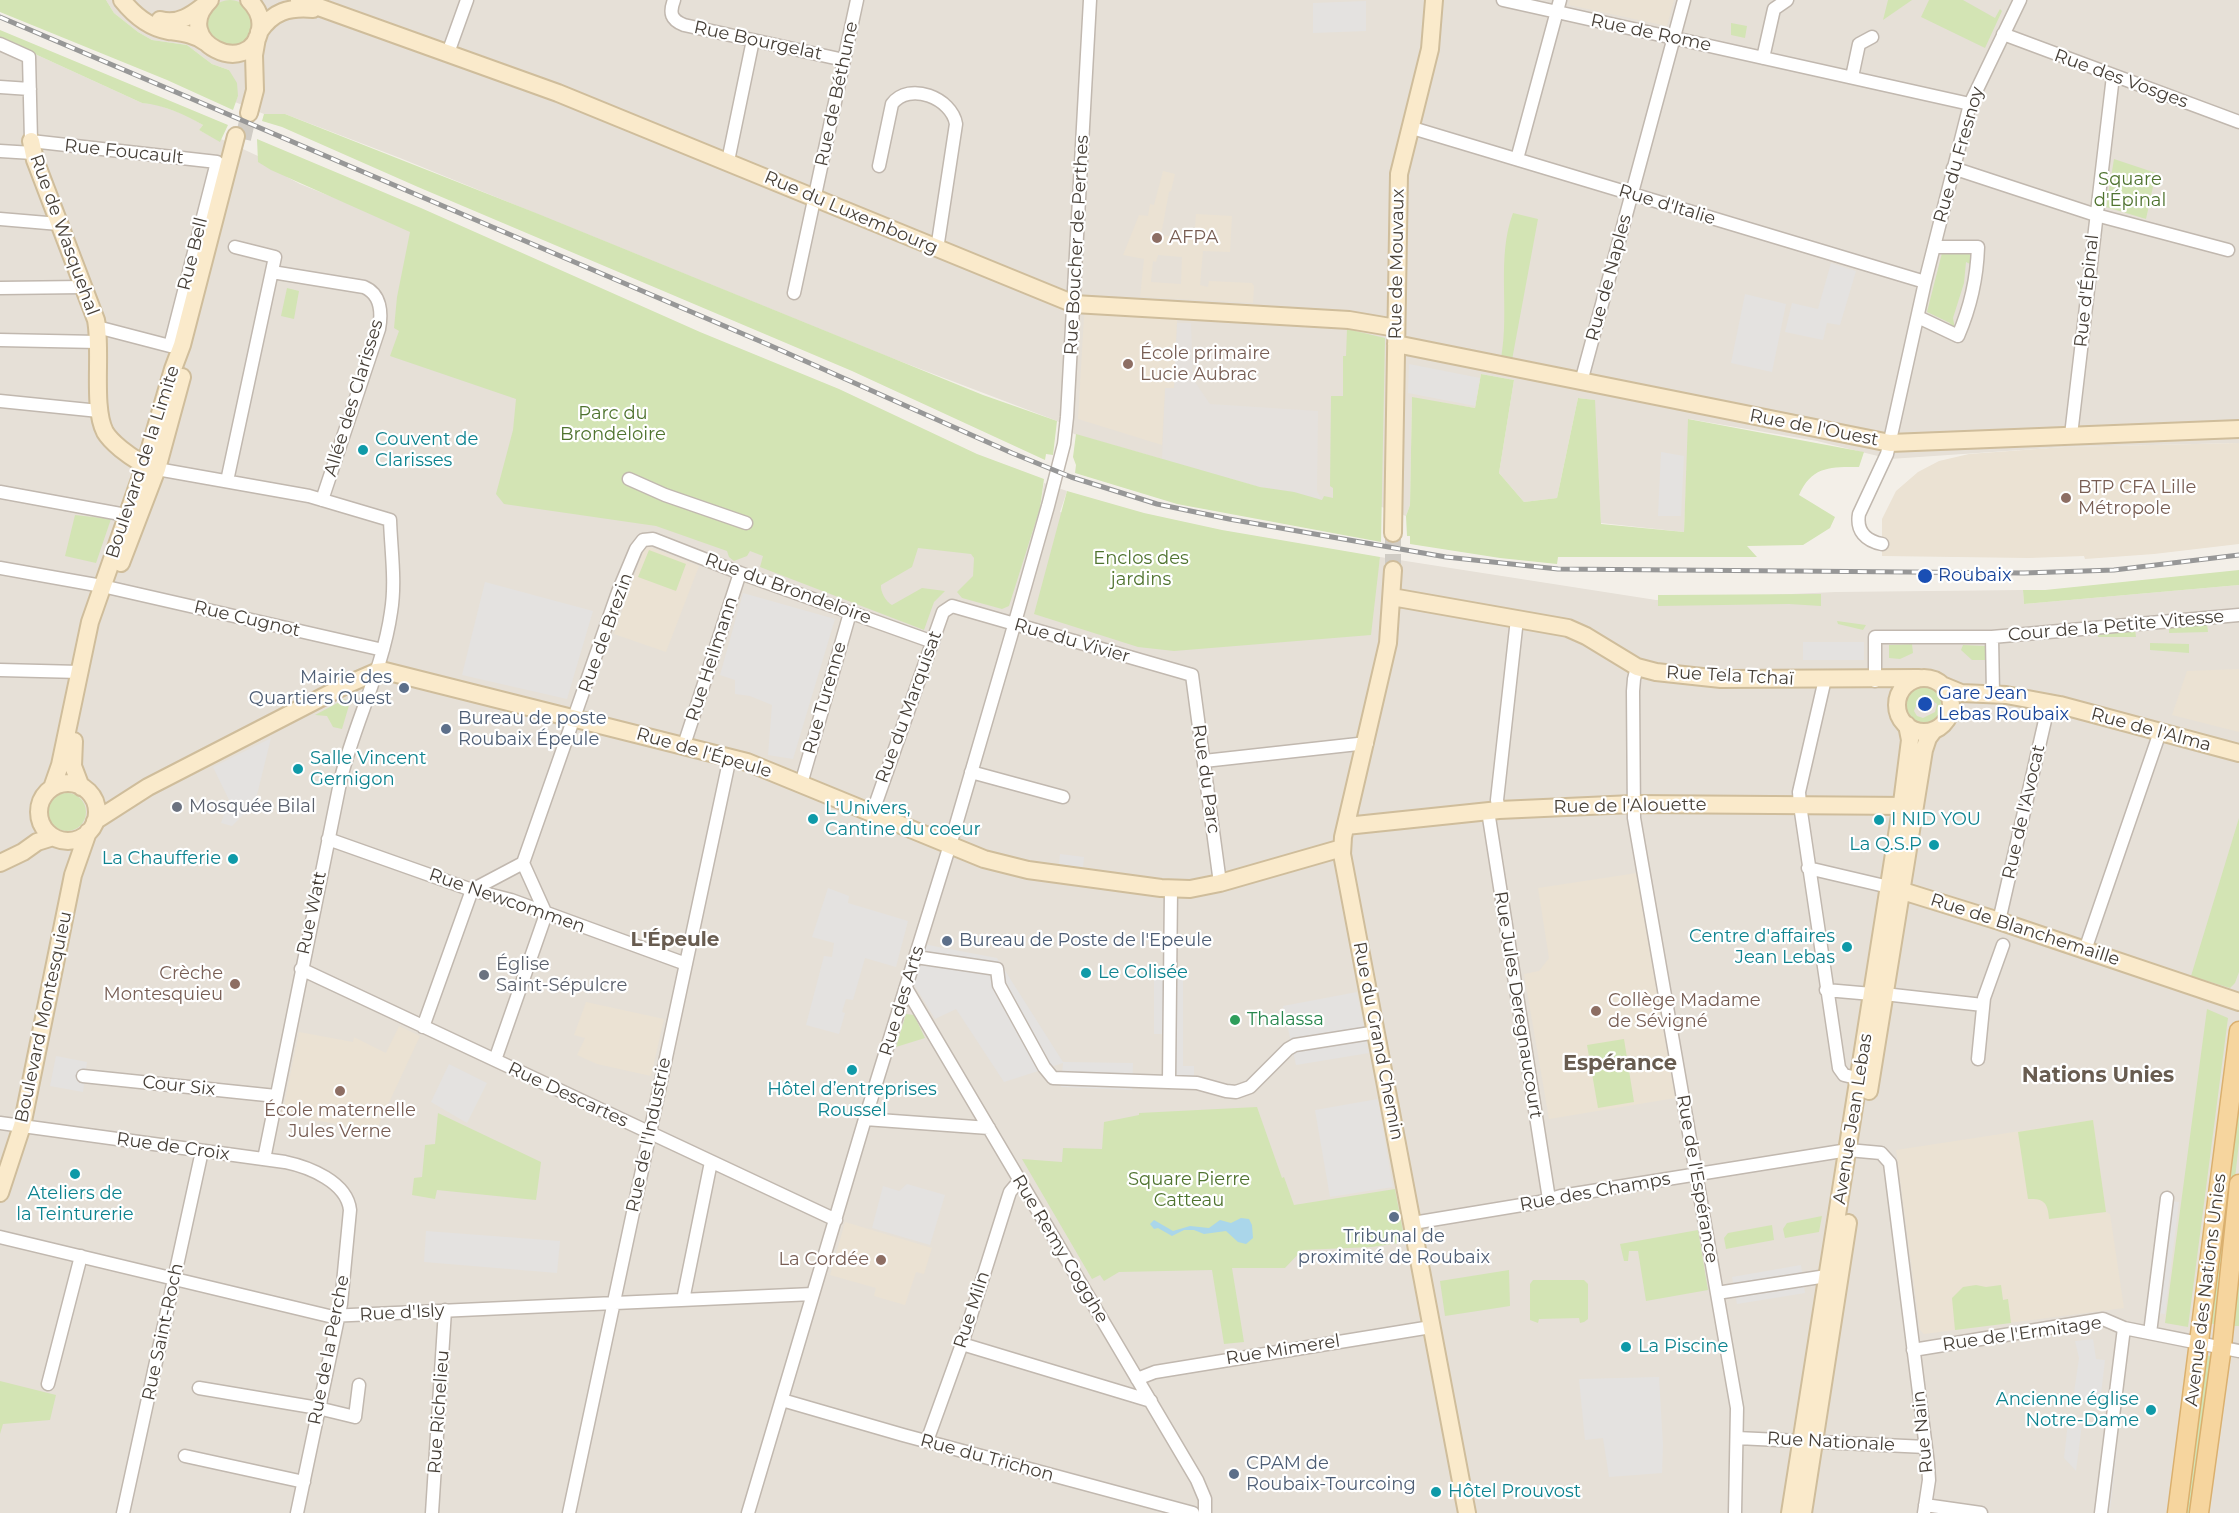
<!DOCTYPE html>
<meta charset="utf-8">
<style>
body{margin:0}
canvas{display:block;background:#f3efe8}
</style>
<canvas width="2239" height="1513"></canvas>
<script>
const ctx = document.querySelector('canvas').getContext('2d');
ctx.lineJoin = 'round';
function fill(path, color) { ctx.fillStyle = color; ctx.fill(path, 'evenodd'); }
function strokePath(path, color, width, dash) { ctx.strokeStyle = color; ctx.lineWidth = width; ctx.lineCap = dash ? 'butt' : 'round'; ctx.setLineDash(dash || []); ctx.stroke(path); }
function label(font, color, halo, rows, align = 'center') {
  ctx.font = font + ' Montserrat,sans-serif'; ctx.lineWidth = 4.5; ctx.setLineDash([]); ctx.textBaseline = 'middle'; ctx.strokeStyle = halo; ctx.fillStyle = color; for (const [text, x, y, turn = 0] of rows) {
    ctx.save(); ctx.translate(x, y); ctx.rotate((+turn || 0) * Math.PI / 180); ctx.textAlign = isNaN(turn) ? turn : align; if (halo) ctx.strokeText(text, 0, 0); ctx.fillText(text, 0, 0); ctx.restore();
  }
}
const residential = new Path2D(`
 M106 0H2239V443L2065 447 1890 459 1817 441 1689 419 1684 532 1601 523 1594 400 1578 398 1557 498 1524 502 1499 473 1514 380 1481 374 1475 408 1412 398 1410 505 1406 516 1333 489V499L1322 500 1260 487 1074 434 1057 421 889 357 400 158 285 114H264L235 102 238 96 229 70 212 64 187 45 152 40 138 32 114 13Z
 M0 38 142 103 155 104 186 115 203 125 199 130 220 141 221 139 258 156 259 162 300 184 362 209 1040 508 1044 483 1067 491 1060 512 1376 581 1380 557 1656 600 1836 592 2023 590 2024 604 2239 585V1513H0Z`);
const industrial = new Path2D(`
 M1177 323H1191L1193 379 1210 404 1318 411 1317 491 1322 500 1294 492 1260 487 1162 460 1165 387 1174 388Z`);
const education = new Path2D(`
 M1570 0H1674L1667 26 1569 5Z
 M1163 171 1175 174 1171 191 1169 192 1161 235 1194 239 1196 214 1232 216 1230 252 1203 251 1200 285 1208 287 1209 281 1252 283 1254 286 1253 303 1140 297 1144 259 1123 255 1139 215 1148 216 1150 204 1154 205ZM1158 255 1182 257 1181 284 1151 282 1153 261 1156 262Z
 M1086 314 1177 319 1174 388H1165L1162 445 1078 419 1084 316Z
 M2239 443V544L2154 554 2085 559 2084 556 2029 558 1882 556V519L1896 491 1918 472 1939 461 1969 454 2065 447Z
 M649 547 699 566 666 652 614 634 644 549Z
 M2239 669V732L2172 715 2187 671Z
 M1637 873 1675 1098 1549 1119 1524 974 1539 971 1549 958 1538 888Z
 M586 1002 664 1019 651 1076 597 1064 577 1055 585 1038 574 1035Z
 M399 1026 420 1036 372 1139 347 1126 282 1114 299 1032 353 1042 354 1037 386 1053Z
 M2093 1120 2106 1212 2110 1214 2124 1308 1924 1334 1920 1330 1896 1150Z
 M845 1222 932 1248 924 1274 916 1272 905 1305 874 1296 876 1288 830 1275Z`);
const green = new Path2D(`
 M0 0H106L114 13 138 32 152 40 187 45 212 64 229 70 237 83 238 96 233 110 167 80 0 12Z
 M1888 0H1912L1883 20Z
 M1929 0H1963L1995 18 2000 9 2002 11 1985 48 1921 17Z
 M207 23a23 23 0 1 1 46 0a23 23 0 1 1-46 0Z
 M1731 23 1747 26 1745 38 1731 35Z
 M0 30 228 125 220 142 199 130 203 125C184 114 164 105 142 103L0 38Z
 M264 114H285L536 213 983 395 1057 421 1053 455 1046 454 1045 460 852 371 418 187 282 127 262 121Z
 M257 139 421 208 700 332 839 389 977 454 1044 479 1040 508 1009 606 1002 609 962 598 957 592 973 576 974 558 971 554 918 548 912 567 881 585C880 591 886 602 892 605L922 588 945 591 934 602 924 630 760 567 763 556 750 551 747 556 734 561 729 557 727 551 656 526 504 504 496 494 513 430 516 399 390 356 399 331 394 328 397 297 410 232 271 170 258 162Z
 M2114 159 2156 173 2146 219 2106 207Z
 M1513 213 1538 219 1512 360 1501 358C1510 310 1496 258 1513 213Z
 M1965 251C1973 253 1973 258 1972 265L1966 262 1964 283 1953 318 1955 329 1951 327 1950 323 1927 312 1942 253H1962Z
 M287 288 299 291 294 319 281 316Z
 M1347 329 1385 338 1381 542 1177 504 1075 473 1076 465 1073 457 1076 434 1260 487 1294 492 1322 500 1324 496 1333 498V488L1330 486 1331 396H1343V356H1346Z
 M1481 374 1514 380 1499 473 1524 502 1557 498 1578 398 1595 400 1601 524 1684 532 1688 419 1864 452 1859 467C1830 467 1812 466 1799 495L1835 517 1830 528 1803 545 1747 546 1757 557H1558L1557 564 1500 558 1410 544V536H1407L1406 516 1410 505 1412 397 1475 408Z
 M1067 491 1144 513 1222 530 1380 557 1371 635 1174 651 1138 647 1034 614Z
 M75 515 111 519 96 563 65 556Z
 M649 550 686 564 676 591 638 577Z
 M2239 570V585L2024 604 2023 590H2045Z
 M1821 594V606L1789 604 1658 606V595Z
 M1837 621 1866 625 1863 630 1838 624Z
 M2207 623 2208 632 2169 633V626Z
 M2135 629 2136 637H2098V633Z
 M2150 643 2189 644V653L2150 650Z
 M1912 644 1913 653 1900 659 1889 658V645Z
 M1963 645 1985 646V660H1972L1961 650Z
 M1923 682C1943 684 1951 703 1940 719 1910 744 1881 693 1923 682ZM1930 699 1937 704 1935 712 1923 718 1917 716 1914 711 1916 706Z
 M345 699 350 702 342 729 333 727 327 716 315 715Z
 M48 812a19 19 0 1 1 38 0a19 19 0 1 1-38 0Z
 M2239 818V972L2235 983 2230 988 2191 976Z
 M2207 1009 2228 1018 2188 1327 2165 1323Z
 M906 1014 914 1015 925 1038 896 1047Z
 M1624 1039 1634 1102 1598 1108 1587 1045Z
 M2239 1073V1142L2219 1325 2208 1323Z
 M1257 1107 1282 1178 1284 1177 1294 1205 1395 1189 1405 1242 1372 1247 1302 1250 1285 1268H1232L1244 1342 1224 1344 1212 1270 1119 1272 1104 1281 1100 1275 1092 1279 1022 1159 1062 1162 1063 1148 1102 1149 1104 1122 1139 1115V1113Z
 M438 1113 541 1162 536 1200 437 1190 435 1199 412 1195 414 1178 422 1177 425 1145 435 1144Z
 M2093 1120 2106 1212 2049 1219C2048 1203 2044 1198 2028 1199L2018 1132Z
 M1822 1216 1819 1232 1785 1238 1783 1229 1787 1223Z
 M1772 1225 1774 1240 1726 1249 1724 1238 1728 1233Z
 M1698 1230 1708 1290 1646 1301 1638 1251H1629L1628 1261H1624L1620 1244Z
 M2239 1266V1326H2234Z
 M1509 1270 1510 1306 1445 1316 1440 1281Z
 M1533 1280H1584L1588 1284V1319L1584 1322 1580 1323 1579 1318 1539 1319 1538 1323 1530 1320V1284Z
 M1976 1285 1986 1287 2001 1285 2003 1300 2008 1299 2011 1323 1955 1330 1952 1298 1963 1287Z
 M2205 1355 2216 1357 2194 1513H2184Z
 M0 1381 56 1395 50 1420 3 1424 0 1434Z`);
const parking = new Path2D(`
 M1366 1V31L1313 33V3Z
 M1831 263 1856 271 1840 325 1827 323 1823 340 1785 332 1792 303 1818 309Z
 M1745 294 1786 304 1772 372 1731 363Z
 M1409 364 1480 378 1475 406 1408 393Z
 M1661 452 1684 456 1681 516H1658Z
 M485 582 593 611 567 699 462 675Z
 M743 593 835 619 793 759 768 755 772 705 750 696 735 694V680L720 675Z
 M1803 642H1864V660H1803Z
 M271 738 255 803 232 826 221 823 229 800 213 767Z
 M1060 854 1084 857 1083 868 1059 864Z
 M828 888 849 896 848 903 908 921 896 967 865 958 853 1000 846 999 842 1012 845 1013 839 1034 806 1025 824 956 832 957 834 943 812 937Z
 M923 944 997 958 1063 1062 1133 1063 1132 1090 1061 1087 1063 1063 1004 1082 956 1009 935 1019 913 983Z
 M1154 974H1183V1066H1194V1076L1174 1075V1034H1154Z
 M1357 992 1369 1053 1296 1065 1283 1006Z
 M56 1056 87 1062 83 1092 50 1086Z
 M449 1064 487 1083 467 1123 431 1102Z
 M1378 1099 1393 1187 1330 1197 1315 1110Z
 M907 1184 945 1195 930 1245 872 1228 883 1186 899 1191Z
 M2171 1201 2179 1202 2165 1314 2157 1313Z
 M426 1231 560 1241 557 1273 424 1262Z
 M1801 1265 1805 1293 1737 1304 1732 1277Z
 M2093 1339 2096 1359 2105 1360 2100 1403 2073 1399 2079 1358 2075 1341Z
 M1659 1377 1663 1445 1662 1473 1609 1477 1603 1438 1585 1440 1579 1379Z
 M2068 1422 2082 1424 2076 1471 2064 1458Z
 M2112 1445 2117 1449 2110 1510 2104 1505Z`);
const water = new Path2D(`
 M1241 1218 1249 1219 1252 1225 1253 1238 1246 1244 1238 1242 1226 1231 1204 1234 1194 1230H1184L1172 1236 1158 1228 1154 1229 1150 1224 1154 1220 1173 1231 1190 1226 1209 1228 1220 1220 1231 1223Z`);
const secondaryTunnel = new Path2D(`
 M243 139 249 113
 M1393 570V533`);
const street = new Path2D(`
 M674 0C669 13 671 20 684 25L844 60
 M1503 0 1970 104
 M2003 34 2239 122
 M0 44 29 57 31 141 217 162 170 346 97 327
 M448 53 467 0
 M1763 58 1774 9 1787 0
 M1852 77 1859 44 1872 37
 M0 87 30 89
 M1409 127 1925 282
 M0 151 33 153
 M1517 159 1560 0
 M728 161 753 40
 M879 166 892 104C909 81 952 98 956 124L937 249
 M1953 168 2096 215 2228 250
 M0 219 59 224
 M272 272 364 287C381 294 382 313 379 329L322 500
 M0 288 84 287
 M794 293 857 0
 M1918 317 1958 336C1971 306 1977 279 1978 247H1934
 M0 340 98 342
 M1581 382 1684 0
 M0 401 99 411
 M2071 435 2113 76
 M157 469 309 496 390 520C391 550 396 582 391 612 383 669 355 722 341 778L264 1159
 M629 479 665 495 746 523
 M227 481 275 257 235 247
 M0 492 126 515
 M1882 544C1866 541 1856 531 1859 514L1887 454 1925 282 1970 104 2020 0
 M0 568 102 586
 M111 588 383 650
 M1992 637 2239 615
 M1637 667 1634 679 1633 691 1634 818 1737 1408 1735 1513
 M0 670 80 672
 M1825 679 1799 792 1800 805 1839 1068 1844 1075 1865 1080
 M1875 681V637H1992L1993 694
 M684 745 740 573
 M1204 761 1367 743
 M971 772 1063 797
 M801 784 850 613
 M1499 810 1497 800 1517 619
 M1488 811 1549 1199
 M872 814 943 612 952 606 1192 675 1220 883
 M328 839 472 890 511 900 686 964
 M523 863 618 592 636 549 643 540 653 539 740 573 933 642
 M1808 868 1889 887
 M1999 921 2049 703
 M2085 950 2160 732
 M916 957 997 969 999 985 1044 1067 1053 1078 1197 1083 1226 1091 1236 1092 1250 1087 1288 1049 1295 1045 1377 1032
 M301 969 836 1220
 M906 988 1197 1480 1205 1499V1513
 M1826 990 1872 994
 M1884 994 1983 1005
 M423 1027 472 890 523 863
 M1978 1059 1984 998 2003 945
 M495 1060 546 914 523 863
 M83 1076 276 1096
 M1169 1081 1171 889
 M865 1119 989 1128
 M0 1123 285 1162C309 1167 347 1182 350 1210L341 1304 297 1513
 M1413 1223 1540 1202 1561 1196 1848 1150 1881 1153 1890 1163 1928 1464 1929 1480 1924 1513
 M0 1237 329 1316 813 1294
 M1717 1293 1833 1275
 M683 1300 711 1162
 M2150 1333 2167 1198
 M962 1344 1151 1401
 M1913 1350 2103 1319 2124 1328 2239 1351
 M1137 1379 1155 1372 1431 1327
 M48 1384 81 1256
 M199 1388 318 1408 355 1417 359 1385
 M782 1400 903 1435 1193 1513
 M1737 1438 1926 1447
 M927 1441 962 1344 1008 1198 1010 1192 1020 1180
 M185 1456 304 1482
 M1925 1505 1981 1513
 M123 1513 202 1151
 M432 1513 445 1310
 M569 1513 730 757
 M748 1513 865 1119 953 835 1011 636 1048 506 1064 444 1067 417 1090 0
 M2101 1513 2124 1328`);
const secondary = new Path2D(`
 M122 0C134 15 150 28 169 31 183 33 194 34 205 42
 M210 0C168 41 251 81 260 29 262 18 257 8 249 0
 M299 0 558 93 1074 304 1349 320 1396 328
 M160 20C179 25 192 15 207 3
 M259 32C273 11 289 7 313 9
 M249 113 255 90 254 55 257 38
 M31 141 35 160 96 320C102 351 92 407 105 432 109 439 115 444 121 449 131 457 141 464 153 468
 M1396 344 1890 443 2239 429
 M1393 533 1399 174 1430 49 1434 0
 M121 563 157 469 182 377
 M1393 570 1388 643 1343 837 1342 854 1467 1513
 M1392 597 1568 628 1586 636 1637 667 1656 672 1721 679 1919 678
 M1897 705a27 27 0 1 1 54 0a27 27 0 1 1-54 0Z
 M1944 686 1961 693 2006 695 2060 705 2239 753
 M74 741 73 766 81 787
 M39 812a29 29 0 1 1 58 0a29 29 0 1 1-58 0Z
 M52 788 60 765 90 622 145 465 173 369 182 345 236 136
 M95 821 148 787 346 685 376 672 385 671 747 762 984 859 1028 870 1161 888 1190 889 1220 883 1342 848
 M1346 826 1499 810 1633 804 1911 806
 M0 863 23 852 37 842 53 837
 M1893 888 1999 921 2239 1002
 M1869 1091 1924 750 1928 738 1934 730
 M0 1193 22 1126 73 875 88 832
 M1790 1513 1902 803 1910 740 1907 725
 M1803 1513 1848 1223`);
const primary = new Path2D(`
 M2177 1513 2239 1031
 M2199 1513 2222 1346 2239 1184`);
const rail = new Path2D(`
 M0 17 769 345 1012 453 1071 477 1157 504 1229 519 1446 557 1558 569 2024 573 2114 570 2239 555`);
const markers = [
 [1157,238,6,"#8d6e63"],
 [1128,364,6,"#8d6e63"],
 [363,450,6,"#0f9aa8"],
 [2066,498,6,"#8d6e63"],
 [1925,576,8,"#1a4fb4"],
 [404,688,6,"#5c6f8a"],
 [1925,704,8,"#1a4fb4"],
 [446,729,6,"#5c6f8a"],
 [298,769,6,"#0f9aa8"],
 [177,807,6,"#6b7280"],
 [813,819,6,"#0f9aa8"],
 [1879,820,6,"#0f9aa8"],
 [1934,845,6,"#0f9aa8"],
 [233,859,6,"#0f9aa8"],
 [947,941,6,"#5c6f8a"],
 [1847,947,6,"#0f9aa8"],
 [1086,973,6,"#0f9aa8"],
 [484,975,6,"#6b7280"],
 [235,984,6,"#8d6e63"],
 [1596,1011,6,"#8d6e63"],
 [1235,1020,6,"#2e9e5b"],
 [852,1070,6,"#0f9aa8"],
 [340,1091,6,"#8d6e63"],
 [75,1174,6,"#0f9aa8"],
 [1394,1217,6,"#5c6f8a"],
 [881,1260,6,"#8d6e63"],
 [1626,1347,6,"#0f9aa8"],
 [2151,1410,6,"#0f9aa8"],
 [1234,1474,6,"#5c6f8a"],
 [1436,1492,6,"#0f9aa8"]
];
const streetNames = [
 ["Rue de Rome",1651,33,12],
 ["Rue Bourgelat",758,41,12],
 ["Rue des Vosges",2121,79,20],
 ["Rue de Béthune",837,94,-78],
 ["Rue Foucault",124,152,6],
 ["Rue du Fresnoy",1959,155,-74],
 ["Rue d'Italie",1667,205,17],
 ["Rue du Luxembourg",851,213,23],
 ["Rue de Wasquehal",64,235,70],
 ["Rue Boucher de Perthes",1077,245,-87],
 ["Rue Bell",193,254,-76],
 ["Rue de Mouvaux",1397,264,-89],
 ["Rue de Naples",1609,278,-75],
 ["Rue d'Épinal",2087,291,-84],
 ["Allée des Clarisses",354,398,-73],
 ["Rue de l'Ouest",1814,428,11],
 ["Boulevard de la Limite",143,462,-72],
 ["Rue du Brondeloire",788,589,20],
 ["Rue Cugnot",247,619,13],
 ["Cour de la Petite Vitesse",2116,626,-5],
 ["Rue de Brezin",606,633,-70],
 ["Rue du Vivier",1072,641,16],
 ["Rue Heilmann",712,659,-72],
 ["Rue Tela Tchaï",1730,676,3],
 ["Rue Turenne",825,698,-74],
 ["Rue du Marquisat",909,707,-70],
 ["Rue de l'Alma",2151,730,15],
 ["Rue de l'Épeule",704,753,16],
 ["Rue du Parc",1206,779,82],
 ["Rue de l'Alouette",1630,806,-1],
 ["Rue de l'Avocat",2024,812,-77],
 ["Rue Newcommen",507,901,19],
 ["Rue Watt",312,913,-78],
 ["Rue de Blanchemaille",2025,930,18],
 ["Rue des Arts",902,1001,-73],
 ["Rue Jules Deregnaucourt",1518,1005,81],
 ["Boulevard Montesquieu",44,1017,-78],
 ["Rue du Grand Chemin",1378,1041,79],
 ["Cour Six",179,1086,6],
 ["Rue Descartes",568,1095,25],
 ["Avenue Jean Lebas",1853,1119,-81],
 ["Rue de l'Industrie",649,1135,-78],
 ["Rue de Croix",173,1147,8],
 ["Rue de l'Espérance",1697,1179,80],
 ["Rue des Champs",1595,1192,-10],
 ["Rue Remy Cogghe",1060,1249,59],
 ["Avenue des Nations Unies",2206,1290,-83],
 ["Rue Miln",972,1310,-72],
 ["Rue d'Isly",402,1313,-3],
 ["Rue Saint-Roch",163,1332,-78],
 ["Rue de l'Ermitage",2022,1334,-8],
 ["Rue de la Perche",329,1350,-79],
 ["Rue Mimerel",1283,1350,-9],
 ["Rue Richelieu",439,1412,-86],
 ["Rue Nain",1923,1432,-96],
 ["Rue Nationale",1831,1442,3],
 ["Rue du Trichon",987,1458,15]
];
const parkNames = [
 ["Square",2130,180],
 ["d'Épinal",2130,201],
 ["Parc du",613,414],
 ["Brondeloire",613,435],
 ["Enclos des",1141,559],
 ["jardins",1141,580],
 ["Square Pierre",1189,1180],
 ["Catteau",1189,1201]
];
const educationNames = [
 ["AFPA",1169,238],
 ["École primaire",1140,354],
 ["Lucie Aubrac",1140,375],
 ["BTP CFA Lille",2078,488],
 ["Métropole",2078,509],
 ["Crèche",223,974,"right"],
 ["Montesquieu",223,995,"right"],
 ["Collège Madame",1608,1001],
 ["de Sévigné",1608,1022],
 ["École maternelle",340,1111,"center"],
 ["Jules Verne",340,1132,"center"],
 ["La Cordée",869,1260,"right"]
];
const cultureNames = [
 ["Couvent de",375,440],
 ["Clarisses",375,461],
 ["Salle Vincent",310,759],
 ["Gernigon",310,780],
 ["L'Univers,",825,809],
 ["Cantine du coeur",825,830],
 ["I NID YOU",1891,820],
 ["La Q.S.P",1922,845,"right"],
 ["La Chaufferie",221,859,"right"],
 ["Centre d'affaires",1835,937,"right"],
 ["Jean Lebas",1835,958,"right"],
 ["Le Colisée",1098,973],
 ["Hôtel d’entreprises",852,1090,"center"],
 ["Roussel",852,1111,"center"],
 ["Ateliers de",75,1194,"center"],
 ["la Teinturerie",75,1215,"center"],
 ["La Piscine",1638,1347],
 ["Ancienne église",2139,1400,"right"],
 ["Notre-Dame",2139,1421,"right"],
 ["Hôtel Prouvost",1448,1492]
];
const transitNames = [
 ["Roubaix",1938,576],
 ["Gare Jean",1938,694],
 ["Lebas Roubaix",1938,715]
];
const serviceNames = [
 ["Mairie des",392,678,"right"],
 ["Quartiers Ouest",392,699,"right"],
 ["Bureau de poste",458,719],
 ["Roubaix Épeule",458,740],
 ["Bureau de Poste de l'Epeule",959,941],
 ["Tribunal de",1394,1237,"center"],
 ["proximité de Roubaix",1394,1258,"center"],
 ["CPAM de",1246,1464],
 ["Roubaix-Tourcoing",1246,1485]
];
const worshipNames = [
 ["Mosquée Bilal",189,807],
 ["Église",496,965],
 ["Saint-Sépulcre",496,986]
];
const leisureNames = [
 ["Thalassa",1247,1020]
];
const neighbourhoodNames = [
 ["L'Épeule",675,940]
];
const quarterNames = [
 ["Espérance",1620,1064],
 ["Nations Unies",2098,1076]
];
fill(residential, '#e6e0d7');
fill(industrial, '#e5e1dd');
fill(education, '#ebe2d3');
fill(green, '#d3e4b4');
fill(parking, '#e4e2e0');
fill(water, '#aad6ea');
strokePath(secondaryTunnel, '#d0ccc5', 16, [16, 8]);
strokePath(street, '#c1b8af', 15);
strokePath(secondary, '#cfbd9b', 20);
strokePath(primary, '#dab06f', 21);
strokePath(street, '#fff', 12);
strokePath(secondary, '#faeacb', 16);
strokePath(primary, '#f6d59e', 18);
strokePath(rail, '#979797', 5);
strokePath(rail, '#fff', 3, [9]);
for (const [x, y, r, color] of markers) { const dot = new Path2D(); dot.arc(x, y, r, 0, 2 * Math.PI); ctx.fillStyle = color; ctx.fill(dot); strokePath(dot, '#fff', 2); }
label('18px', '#463f37', '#fff', streetNames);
label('18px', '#4f732f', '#fff', parkNames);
label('18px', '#785e54', '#fff', educationNames, 'left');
label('18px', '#0d838f', '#fff', cultureNames, 'left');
label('18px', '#164399', '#fff', transitNames, 'left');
label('18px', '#4e5e75', '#fff', serviceNames, 'left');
label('18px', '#5b616d', '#fff', worshipNames, 'left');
label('18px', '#27864d', '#fff', leisureNames, 'left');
label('bold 20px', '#685c50', '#fff', neighbourhoodNames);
label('bold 21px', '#685c50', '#fff', quarterNames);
</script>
